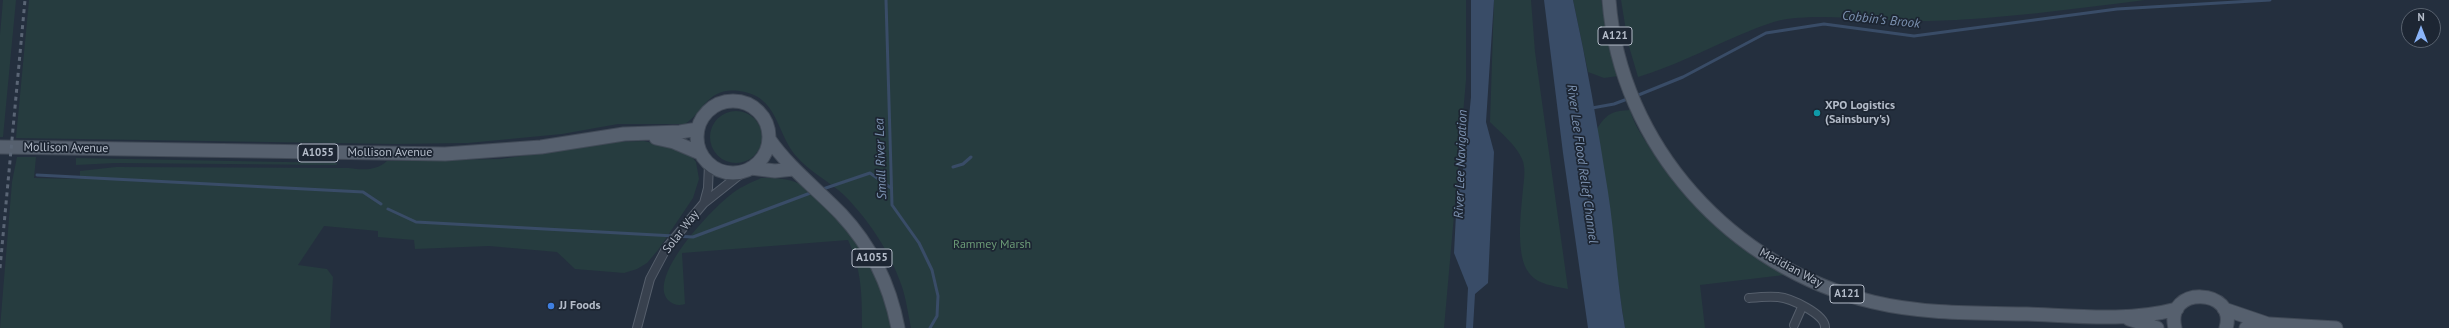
<!DOCTYPE html>
<style>
body{margin:0}
#map{position:relative;width:2449px;height:328px;overflow:hidden;background:#242f3e;font-family:"PT Sans",sans-serif}
canvas{display:block}
.north{position:absolute;left:2401px;top:8px;width:40px;height:40px;box-sizing:border-box;background:#1d2633;border:1px solid #59626f;border-radius:50%;rotate:0deg;font-size:11px;font-weight:700;line-height:16px;text-align:center;color:#b4bcc9}
.north::after{content:'';display:block;margin:auto;width:14px;height:18px;background:#8ab4f8;clip-path:polygon(50% 0,100% 100%,50% 72%,0 100%)}
</style>
<div id="map">
<canvas width="2449" height="328"></canvas>
<div class="north">N</div>
</div>
<script>
const ctx = document.querySelector('canvas').getContext('2d');
ctx.lineJoin = 'round';
function fill(path, color) { ctx.fillStyle = color; ctx.fill(path, 'evenodd'); }
function strokePath(path, color, width, dash) { ctx.strokeStyle = color; ctx.lineWidth = width; ctx.lineCap = dash ? 'butt' : 'round'; ctx.setLineDash(dash || []); ctx.stroke(path); }
function label(font, color, halo, rows, align = 'center') {
  ctx.font = font + ' "PT Sans",sans-serif'; ctx.lineWidth = 3.5; ctx.setLineDash([]); ctx.textBaseline = 'middle'; ctx.strokeStyle = halo; ctx.fillStyle = color; for (const [text, x, y, turn = 0] of rows) {
    ctx.save(); ctx.translate(x, y); ctx.rotate((+turn || 0) * Math.PI / 180); ctx.textAlign = isNaN(turn) ? turn : align; if (halo) ctx.strokeText(text, 0, 0); ctx.fillText(text, 0, 0); ctx.restore();
  }
}
const green = new Path2D(`
 M3 0H16L3 137H0V35Z
 M29 0H1466V80L1444 328H911C908 314 906 297 901 284 890 252 868 219 844 195 830 182 810 172 797 157 775 132 779 96 739 91 707 87 704 112 685 124H618L562 134 468 143 395 144 16 138Z
 M1494 0H1531L1535 52 1568 289C1555 286 1538 285 1529 273 1515 255 1521 211 1523 189 1524 180 1526 167 1522 159 1516 145 1501 133 1490 122Z
 M1573 0H1601L1618 76 1604 78 1588 72Z
 M1621 0H2145C2073 9 2001 19 1929 21 1882 22 1832 13 1787 19 1769 22 1752 30 1735 37 1703 51 1671 67 1638 77L1628 43Z
 M1630 110C1634 124 1641 134 1648 145 1682 200 1732 240 1784 275L1700 285 1705 328H1625C1614 262 1609 195 1597 129 1606 114 1612 111 1630 110Z
 M710 137a26 26 0 1 1 52 0a26 26 0 1 1-52 0Z
 M644 141 678 149 690 155 696 162 699 179 693 198 658 250 647 263 637 269 624 273 575 269 557 252 489 246 415 249 414 240 378 237V231L324 226 298 265 327 269 333 277 330 328H0L12 182 17 157H36L34 178 80 179V171L116 167 349 168C363 170 376 171 387 161L501 159 613 142Z
 M76 158 337 163V165L116 163 76 165Z
 M761 178C774 178 788 178 800 184 825 196 869 255 879 281 885 296 888 312 893 328H862C862 295 862 271 848 240L682 253 685 304C679 306 673 305 668 300 647 277 710 211 729 196 738 188 750 183 761 178Z`);
const water = new Path2D(`
 M1471 0H1494L1486 122 1494 152 1488 283 1475 294 1473 328H1466L1468 288 1454 253 1457 194 1464 166 1471 97Z
 M1544 0H1573C1587 64 1598 128 1608 192 1615 237 1617 283 1625 328H1588L1563 153Z`);
const stream = new Path2D(`
 M886 0 892 205 919 243 932 270 938 296 937 316 930 328
 M1636 96 1683 77 1766 33 1824 24 1914 36 2117 9 2270 0
 M1592 108 1614 104 1630 98
 M953 167 963 164 971 157
 M37 175 363 192 381 204
 M820 190 870 173 891 188
 M388 209 416 222 693 237 813 192`);
const minor = new Path2D(`
 M704 203 708 188 709 164
 M1749 298C1759 297 1768 296 1778 297 1790 298 1826 314 1825 328
 M1794 325 1802 307
 M637 328 650 279 667 247 704 203 743 172`);
const primary = new Path2D(`
 M1609 0C1620 146 1732 268 1873 302 1923 314 1975 313 2027 314 2077 316 2128 322 2177 309
 M697 137a36 36 0 1 1 72 0a36 36 0 1 1-72 0Z
 M656 138 674 142 700 153
 M769 139C789 168 817 189 841 214 871 246 890 286 898 328
 M0 147 445 154 541 147 624 134 680 132 698 129
 M751 168 775 171 793 169
 M2224 309 2268 324
 M2129 319 2157 328
 M2175 328C2164 285 2238 288 2226 328
 M2246 328 2269 324 2336 328`);
const rail = new Path2D(`
 M0 268 25 0`);
const markers = [
 [1817,113,4,"#0f9aa8"],
 [551,306,4,"#3f7fe0"]
];
const shields = [
 [1615,36,34],
 [318,153,40],
 [872,258,40],
 [1847,294,34]
];
const shieldNames = [
 ["A121",1615,36],
 ["A1055",318,153],
 ["A1055",872,258],
 ["A121",1847,294]
];
const poiNames = [
 ["XPO Logistics",1825,106],
 ["(Sainsbury's)",1825,120],
 ["JJ Foods",559,306]
];
const streetNames = [
 ["Mollison Avenue",66,148,1],
 ["Mollison Avenue",390,153],
 ["Solar Way",681,232,-52],
 ["Meridian Way",1791,268,28]
];
const parkNames = [
 ["Rammey Marsh",992,245]
];
const waterNames = [
 ["Cobbin's Brook",1881,20,6],
 ["Small River Lea",881,159,-92],
 ["River Lee Navigation",1461,164,-88],
 ["River Lee Flood Relief Channel",1582,164,82]
];
fill(green, '#263c3f');
fill(water, '#394c67');
strokePath(stream, '#394c67', 3);
strokePath(minor, '#565f6c', 10);
strokePath(primary, '#414a57', 15);
strokePath(minor, '#38414e', 8);
strokePath(primary, '#56606e', 13);
strokePath(rail, '#5a6575', 3, [4, 4]);
for (const [x, y, r, color] of markers) { const dot = new Path2D(); dot.arc(x, y, r, 0, 2 * Math.PI); ctx.fillStyle = color; ctx.fill(dot); strokePath(dot, '#1d2633', 1.5); }
for (const [x, y, w] of shields) { const box = new Path2D(); box.roundRect(x - w / 2, y - 9, w, 18, 3); ctx.fillStyle = '#1d2633'; ctx.fill(box); strokePath(box, '#b4bcc9', 1); }
label('bold 11px', '#b4bcc9', null, shieldNames);
label('bold 12px', '#b4bcc9', '#1d2633', poiNames, 'left');
label('12px', '#b4bcc9', '#1d2633', streetNames);
label('12px', '#6b9a76', '#1d2633', parkNames);
label('italic 13px', '#7c92b1', '#1d2633', waterNames);
</script>
